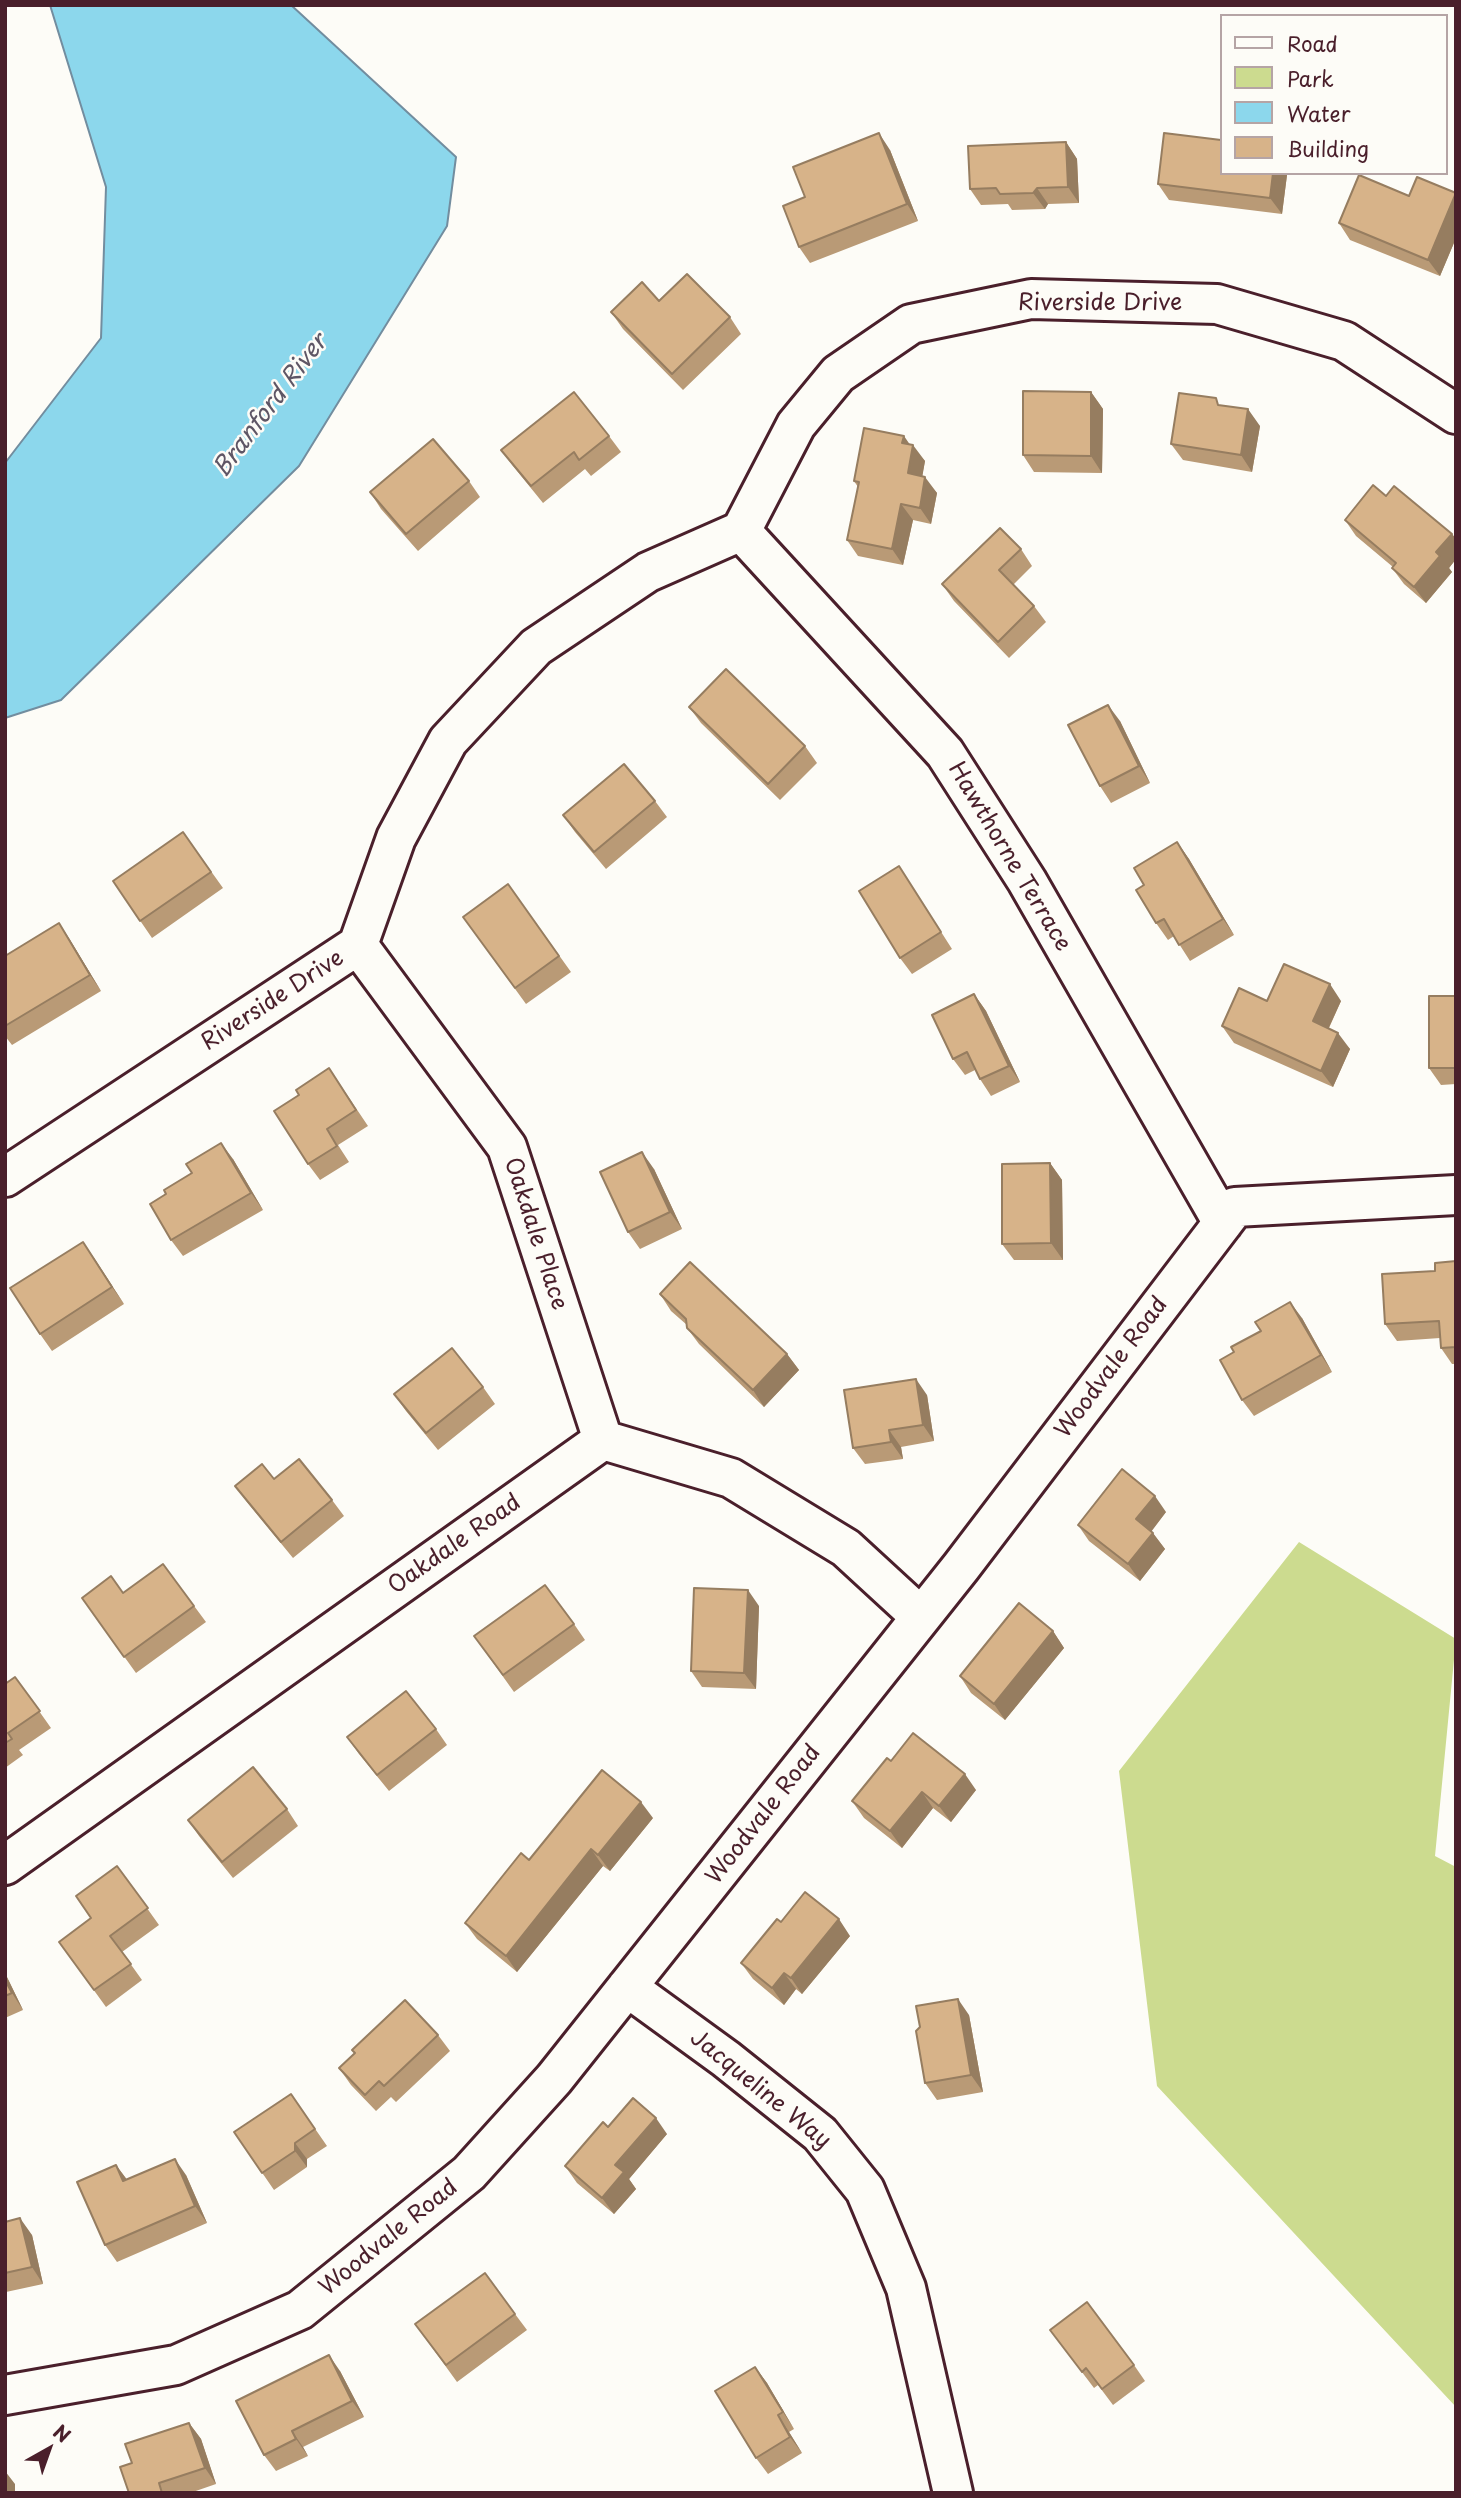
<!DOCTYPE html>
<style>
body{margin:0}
#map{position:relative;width:1461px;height:2498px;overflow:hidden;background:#fdfcf7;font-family:"Playpen Sans",sans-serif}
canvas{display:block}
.frame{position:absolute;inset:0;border:7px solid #4a1f2b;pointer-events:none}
.legend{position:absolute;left:1220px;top:14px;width:228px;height:161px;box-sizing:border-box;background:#fdfcf7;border:2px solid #b5a4a5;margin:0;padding:9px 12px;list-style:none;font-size:21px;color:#4a1f2b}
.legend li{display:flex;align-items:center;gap:14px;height:35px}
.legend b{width:35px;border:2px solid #b5a4a5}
.north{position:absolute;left:14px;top:2414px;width:70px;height:70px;-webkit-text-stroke:5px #fdfcf7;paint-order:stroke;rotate:40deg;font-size:19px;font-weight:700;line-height:28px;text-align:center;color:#4a1f2b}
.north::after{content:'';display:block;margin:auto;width:24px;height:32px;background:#4a1f2b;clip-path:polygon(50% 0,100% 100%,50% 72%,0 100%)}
</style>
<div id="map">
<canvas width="1461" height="2498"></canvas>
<div class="frame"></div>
<ul class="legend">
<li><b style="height:9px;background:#fdfcf7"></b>Road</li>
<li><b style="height:19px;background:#ccdb8f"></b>Park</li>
<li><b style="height:19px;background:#8cd7ec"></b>Water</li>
<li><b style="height:19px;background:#d7b389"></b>Building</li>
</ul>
<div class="north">N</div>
</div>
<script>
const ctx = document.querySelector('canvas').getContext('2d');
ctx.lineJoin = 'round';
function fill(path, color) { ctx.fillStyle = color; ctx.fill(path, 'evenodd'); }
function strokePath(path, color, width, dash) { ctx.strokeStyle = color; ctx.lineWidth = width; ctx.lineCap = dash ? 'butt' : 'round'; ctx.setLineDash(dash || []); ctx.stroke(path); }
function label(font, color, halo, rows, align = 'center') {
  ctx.font = font + ' "Playpen Sans",sans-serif'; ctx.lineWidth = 5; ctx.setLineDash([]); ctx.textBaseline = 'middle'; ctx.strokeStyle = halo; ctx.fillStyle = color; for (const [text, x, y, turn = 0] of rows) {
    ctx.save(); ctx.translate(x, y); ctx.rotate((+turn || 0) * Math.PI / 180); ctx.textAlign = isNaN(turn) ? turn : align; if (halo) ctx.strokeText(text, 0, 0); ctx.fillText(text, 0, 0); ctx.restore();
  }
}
const green = new Path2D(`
 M1299 1542 1456 1639 1435 1856 1456 1867V2407L1157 2086 1119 1771Z`);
const water = new Path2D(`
 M50 5H291L456 157 447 226 299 466 61 700 5 718V463L101 338 106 187Z`);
const minor = new Path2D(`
 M741 531 945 753 1027 881 1223 1223
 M358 945 507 1147 603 1440
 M5 1177 358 945 396 838 448 741 536 647 648 572 741 531 796 425 838 374 911 324 1031 299 1217 304 1344 341 1456 414
 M5 1865 603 1440 731 1478 846 1548 921 1617
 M627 1987 726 2059 820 2134 865 2190 906 2288 953 2493
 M5 2395 176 2365 300 2310 469 2173 554 2079 961 1567 1235 1207 1456 1195`);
const wall = new Path2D(`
 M1066 142 1077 159 1079 203 1048 204 1045 209 1012 210 1008 204 981 205 970 189Z
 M890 150 918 221 810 263 799 247 805 197Z
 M1221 173H1285L1287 175 1282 214 1169 200 1158 184Z
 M1456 193V238L1440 276 1350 240 1339 223 1409 196Z
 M659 301 730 317 741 334 683 390 623 329 611 312Z
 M1091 392 1103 409 1102 473 1034 472 1023 455Z
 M1220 405 1260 426 1252 472 1183 460 1171 444Z
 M609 436 621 452 591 476 585 469 543 503 513 466 501 450Z
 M909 444 925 461 922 476 937 493 931 524 913 520 903 565 858 556 847 540 858 487 854 481Z
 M469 481 480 497 418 551 381 509 370 492Z
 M1386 496 1452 534 1456 539V559L1449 568 1452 572 1426 603 1404 584 1392 568 1393 567 1356 536 1345 520Z
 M1021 549 1032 566 1013 585 1034 606 1046 622 1009 658 954 601 942 584Z
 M689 707 805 746 817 763 780 800 701 723Z
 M1120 721 1150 783 1111 803 1100 786Z
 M655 801 667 817 606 869 575 832 563 815Z
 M183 832 223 888 152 938 113 881Z
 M1177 842 1189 859 1234 935 1190 961 1174 936 1168 940 1156 923 1144 885Z
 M899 866 952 949 912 974 900 958Z
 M508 884 571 972 526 1004 463 917Z
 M59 923 70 940 101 991 12 1045 5 1036V956Z
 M974 994 986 1011 1020 1082 991 1096 980 1079 975 1070 965 1075 953 1059Z
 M1456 996V1084L1441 1085 1429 1068Z
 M1267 1001H1341L1329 1028 1350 1049 1333 1087 1234 1043 1222 1026Z
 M329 1068 368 1126 338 1145 349 1162 320 1180 308 1164 299 1095Z
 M233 1159 263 1210 183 1256 171 1240Z
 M1050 1163 1062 1180 1063 1260H1014L1002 1244Z
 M654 1169 682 1229 640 1249 628 1232Z
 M94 1258 124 1304 52 1351 40 1334Z
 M1456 1261V1364H1452L1441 1348 1440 1338 1397 1341 1385 1324 1435 1271Z
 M660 1294 787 1354 799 1370 764 1407 699 1344 687 1328V1325L671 1311Z
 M1302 1318 1332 1372 1254 1416 1242 1400Z
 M483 1387 495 1404 438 1450 406 1411 394 1394Z
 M927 1395 934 1441 901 1447 903 1459 865 1464 853 1448Z
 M274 1479 332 1500 344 1516 293 1558 247 1502 235 1486Z
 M1166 1512 1151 1531 1165 1549 1140 1581 1089 1541 1078 1525Z
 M163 1564 206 1622 136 1673 82 1598 123 1593Z
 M759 1606 756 1689 702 1687 691 1671Z
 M574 1624 585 1640 514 1692 474 1636Z
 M1053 1631 1064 1648 1005 1720 971 1693 960 1676Z
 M15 1677 51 1728 19 1750 23 1755 5 1768V1684Z
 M436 1729 447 1745 389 1791 359 1754 347 1737Z
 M891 1761 976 1790 951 1822 933 1808 902 1848 864 1818 852 1801Z
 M287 1809 298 1826 233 1878 199 1836 188 1820Z
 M653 1818 610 1871 603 1866 517 1972 477 1939 465 1923 529 1860Z
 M117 1866 159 1925 122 1952 142 1980 106 2007 59 1942 91 1918Z
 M781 1922 850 1936 802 1994 796 1989 784 2005 753 1979 741 1963Z
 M5 1973 23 2010 5 2018Z
 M969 2015 983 2092 937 2100 925 2083Z
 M438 2035 450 2051 396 2102 391 2097 376 2111 351 2085 339 2068 355 2054 352 2050Z
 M291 2094 327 2146 307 2159V2167L274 2190 234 2132Z
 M608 2127 667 2134 629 2179 636 2189 614 2214 577 2183 565 2166Z
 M116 2165 127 2180 186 2175 207 2223 117 2262 105 2245Z
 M5 2222 32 2235 43 2284 6 2292 5 2291Z
 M515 2314 527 2330 457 2382 415 2324Z
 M1050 2330 1134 2365 1145 2381 1113 2405 1098 2385 1094 2388Z
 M755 2367 767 2383 794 2429 789 2432 802 2453 768 2474 756 2458Z
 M340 2371 364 2417 303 2447 308 2456 276 2471 264 2455Z
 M189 2423 201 2439 216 2484 190 2493H129L132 2463Z`);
const shadedWall = new Path2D(`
 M879 133 890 150 918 221 907 204Z
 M1066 142 1077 159 1079 203 1068 187Z
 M1273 173H1285L1287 175 1282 214 1270 198Z
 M1037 188 1048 204 1045 209 1033 193Z
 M1456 194V238L1440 276 1428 260Z
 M1091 392 1103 409 1102 473 1091 456Z
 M1248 409 1260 426 1252 472 1241 455Z
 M904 436 913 449V445L925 461 920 490 908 473 902 443Z
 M925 477 937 493 931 524 920 508Z
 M901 504 913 520 903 565 892 549Z
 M1452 534 1456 539V559L1449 568 1452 572 1426 603 1414 587 1436 552Z
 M1108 705 1120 721 1150 783 1139 766Z
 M1177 842 1189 859 1234 935 1223 919Z
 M59 923 70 940 101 991 90 975Z
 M1330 984 1341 1001 1324 1038 1313 1021Z
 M974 994 986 1011 1020 1082 1009 1066Z
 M1338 1033 1350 1049 1333 1087 1321 1071Z
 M221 1143 233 1159 263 1210 251 1193Z
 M642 1152 654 1169 682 1229 670 1212Z
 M1050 1163 1062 1180 1063 1260 1051 1243Z
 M83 1242 94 1258 124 1304 112 1287Z
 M1290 1302 1302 1318 1332 1372 1321 1355Z
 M787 1354 799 1370 764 1407 753 1390Z
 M916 1379 927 1395 934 1441 923 1425Z
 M889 1430 901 1447 903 1459 891 1442Z
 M1155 1496 1166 1512 1148 1536 1136 1519Z
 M1153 1533 1165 1549 1140 1581 1128 1564Z
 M748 1590 759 1606 756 1689 744 1673Z
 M1053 1631 1064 1648 1005 1720 994 1704Z
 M965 1774 976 1790 951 1822 939 1806Z
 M922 1792 933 1808 902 1848 890 1831Z
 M641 1802 653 1818 610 1871 598 1855Z
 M591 1849 603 1866 517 1972 506 1956Z
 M839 1919 850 1936 802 1994 791 1978Z
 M5 1973 23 2010 12 1993 5 1980Z
 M784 1973 796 1989 784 2005 772 1988Z
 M958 1999 969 2015 983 2092 971 2075Z
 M656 2118 667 2134 629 2179 636 2189 614 2214 602 2198 615 2165Z
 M295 2143 307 2159V2167L295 2151Z
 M175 2159 186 2175 207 2223 195 2206Z
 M116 2165 128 2181H123Z
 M20 2218 32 2235 43 2284 32 2267Z
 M329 2355 340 2371 364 2417 352 2401Z
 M755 2367 767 2383 794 2429 783 2412Z
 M778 2415 789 2432 802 2453 790 2437Z
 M189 2423 201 2439 216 2484 205 2468Z
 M292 2431 303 2447 308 2456 296 2439Z
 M5 2471 15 2484V2493H5Z`);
const building = new Path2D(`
 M879 133 907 204 799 247 783 206 805 197 793 167Z
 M1164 133 1221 140V173H1273L1270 198 1158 184Z
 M1066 142 1068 187 1037 188 1033 193 1000 194 996 188 970 189 968 146Z
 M1359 175 1409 196 1417 177 1456 193 1428 260 1339 223Z
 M687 274 730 317 672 374 611 312 642 282 659 301Z
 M1023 391 1091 392V456L1023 455Z
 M574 392 609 436 579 460 574 452 531 486 501 450Z
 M1179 393 1216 398 1218 405 1248 409 1241 455 1171 444Z
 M864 428 904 436 902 443 913 445 908 473 925 477 920 508 901 504 892 549 847 540 859 482 854 481Z
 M433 439 469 481 406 534 370 492Z
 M1373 485 1386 496 1394 486 1452 534 1436 552 1440 556 1414 587 1392 568 1396 563 1345 520Z
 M1000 528 1021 549 999 570 1034 606 998 642 942 584Z
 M726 669 805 746 768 784 689 707Z
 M1108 705 1139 766 1100 786 1068 725Z
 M624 764 655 801 594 852 563 815Z
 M183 832 211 872 140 921 113 881Z
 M1177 842 1223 919 1179 945 1164 919 1156 923 1136 890 1144 885 1134 868Z
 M899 866 941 932 900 958 859 891Z
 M508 884 559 956 515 988 463 917Z
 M59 923 90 975 5 1026V956Z
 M1284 964 1330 984 1313 1021 1338 1033 1321 1071 1222 1026 1239 988 1267 1001Z
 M974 994 1009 1066 980 1079 967 1052 953 1059 932 1015Z
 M1429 996H1456V1068H1429Z
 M329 1068 356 1110 327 1129 337 1146 308 1164 274 1111 299 1095 296 1090Z
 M221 1143 251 1193 171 1240 150 1204 166 1194 164 1190 192 1173 186 1164Z
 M642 1152 670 1212 628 1232 600 1172Z
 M1050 1163 1051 1243 1002 1244V1164Z
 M83 1242 112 1287 40 1334 10 1288Z
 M1456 1261V1347L1441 1348 1439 1321 1385 1324 1382 1274 1435 1271V1263Z
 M690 1262 787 1354 753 1390 687 1328 686 1319 660 1294Z
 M1290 1302 1321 1355 1242 1400 1220 1360 1234 1352 1231 1347 1261 1331 1255 1322Z
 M452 1348 483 1387 426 1433 394 1394Z
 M916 1379 923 1425 889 1430 891 1442 853 1448 844 1390Z
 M299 1459 332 1500 281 1542 235 1486 262 1464 274 1479Z
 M1122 1469 1155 1496 1136 1519 1153 1533 1128 1564 1078 1525Z
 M163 1564 194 1606 124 1657 82 1598 111 1576 123 1593Z
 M545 1585 574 1624 503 1675 474 1636Z
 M694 1588 748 1590 744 1673 691 1671Z
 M1019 1603 1053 1631 994 1704 960 1676Z
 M15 1677 40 1711 8 1733 12 1739 5 1743V1684Z
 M406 1691 436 1729 377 1775 347 1737Z
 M913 1733 965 1774 939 1806 922 1792 890 1831 852 1801 887 1758 891 1761Z
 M253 1767 287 1809 222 1862 188 1820Z
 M602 1770 641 1802 598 1855 591 1849 506 1956 465 1923 521 1853 529 1860Z
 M117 1866 148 1908 110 1936 131 1964 94 1990 59 1942 91 1918 76 1896Z
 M805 1892 839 1919 791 1978 784 1973 772 1988 741 1963 777 1919 781 1922Z
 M5 1980 12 1993 5 1996Z
 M958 1999 971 2075 925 2083 916 2031 920 2027 916 2006Z
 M405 2000 438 2035 384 2086 379 2081 365 2095 339 2068 355 2053 352 2050Z
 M291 2094 315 2129 295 2143V2151L262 2173 234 2132Z
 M633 2098 656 2118 615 2165 624 2172 602 2198 565 2166 603 2122 608 2127Z
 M175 2159 195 2206 105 2245 77 2182 116 2165 123 2181Z
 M20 2218 32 2267 5 2273V2222Z
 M485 2273 515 2314 446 2365 415 2324Z
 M1087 2302 1134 2365 1102 2389 1086 2368 1082 2372 1050 2330Z
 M329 2355 352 2401 292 2431 296 2439 264 2455 236 2401Z
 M755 2367 783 2412 778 2415 790 2437 756 2458 715 2391Z
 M189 2423 205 2468 159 2483 162 2493H129L120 2467 132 2463 125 2444Z`);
const streetNames = [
 ["Riverside Drive",1100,304],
 ["Hawthorne Terrace",1009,857,59],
 ["Riverside Drive",273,1001,-33],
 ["Oakdale Place",535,1234,72],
 ["Woodvale Road",1112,1368,-53],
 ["Oakdale Road",455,1545,-35],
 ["Woodvale Road",764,1815,-52],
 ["Jacqueline Way",760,2090,39],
 ["Woodvale Road",389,2238,-39]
];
const waterNames = [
 ["Branford River",271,406,-53]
];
fill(green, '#ccdb8f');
fill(water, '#8cd7ec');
strokePath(water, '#728d9f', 2);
strokePath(minor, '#4a1f2b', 44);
strokePath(minor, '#fdfcf7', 38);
fill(wall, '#b99a76');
fill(shadedWall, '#967d60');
fill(building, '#d7b389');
strokePath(building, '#967d60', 2);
label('23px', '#4a1f2b', '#fdfcf7', streetNames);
label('italic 24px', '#5e5665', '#fdfcf7', waterNames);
</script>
